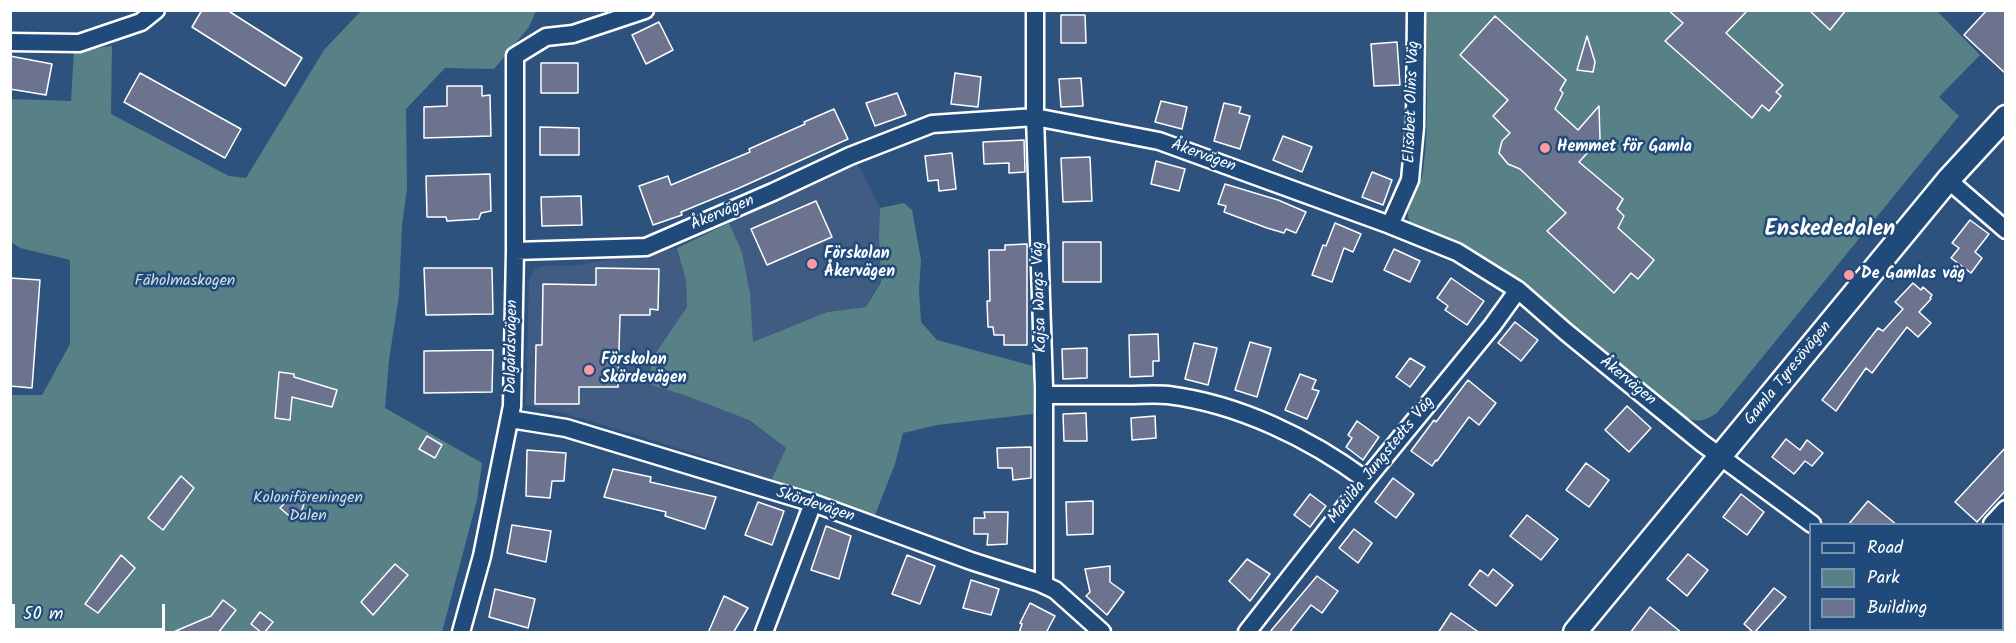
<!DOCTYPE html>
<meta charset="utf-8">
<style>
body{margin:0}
#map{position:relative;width:2016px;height:643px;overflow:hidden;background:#2e527e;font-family:Kalam,sans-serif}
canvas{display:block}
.frame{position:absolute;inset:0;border:12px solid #fff;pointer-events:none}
.legend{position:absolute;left:1809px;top:523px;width:195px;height:108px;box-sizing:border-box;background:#1f4a7a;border:2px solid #7992af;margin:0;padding:8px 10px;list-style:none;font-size:18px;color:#fff}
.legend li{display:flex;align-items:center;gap:12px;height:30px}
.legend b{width:30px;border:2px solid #7992af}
.scale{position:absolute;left:12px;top:604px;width:153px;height:27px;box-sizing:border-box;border:3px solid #fff;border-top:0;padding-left:8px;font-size:18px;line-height:21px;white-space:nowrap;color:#fff;-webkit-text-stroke:4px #1f4a7a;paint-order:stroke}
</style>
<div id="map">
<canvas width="2016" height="643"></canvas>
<div class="frame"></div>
<ul class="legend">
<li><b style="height:8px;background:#1f4a7a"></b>Road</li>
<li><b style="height:16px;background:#588087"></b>Park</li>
<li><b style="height:16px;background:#6c738e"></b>Building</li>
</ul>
<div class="scale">50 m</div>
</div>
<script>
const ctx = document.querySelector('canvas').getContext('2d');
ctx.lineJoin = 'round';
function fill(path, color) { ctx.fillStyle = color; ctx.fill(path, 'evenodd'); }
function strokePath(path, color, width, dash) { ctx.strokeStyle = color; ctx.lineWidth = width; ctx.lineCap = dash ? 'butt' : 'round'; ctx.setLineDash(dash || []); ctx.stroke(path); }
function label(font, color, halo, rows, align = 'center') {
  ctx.font = font + ' Kalam,sans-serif'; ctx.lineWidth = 5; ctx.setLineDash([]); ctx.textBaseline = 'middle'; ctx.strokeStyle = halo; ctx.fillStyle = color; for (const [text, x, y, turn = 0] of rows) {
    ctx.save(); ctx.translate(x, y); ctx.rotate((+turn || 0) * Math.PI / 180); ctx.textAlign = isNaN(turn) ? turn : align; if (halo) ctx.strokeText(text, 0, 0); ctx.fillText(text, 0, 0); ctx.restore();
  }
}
const built = new Path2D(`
 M857 163 880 208 879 235 881 279 866 307 827 312 753 342 750 293 742 252 729 223Z
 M677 248 686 281 687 308 653 357 648 384 684 395 745 418 786 448 771 481 718 461 627 432 563 413 526 405 529 280 534 269 548 265 572 266Z`);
const green = new Path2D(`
 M361 11H536L529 27 494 69 445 68 406 109 407 188 402 226 399 295 389 360 385 408 482 463 477 500 442 632H11V395H42L70 344V260L20 248 11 242V99L71 101 74 51 112 46 111 114 229 176 246 178 324 50Z
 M1425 11H1937L1980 55 1939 97 1959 116 1717 413C1703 422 1697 423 1683 416L1494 263C1486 259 1478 253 1470 249 1458 243 1412 231 1409 220 1403 203 1421 187 1423 172 1430 118 1426 64 1425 11Z
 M904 203 912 210 921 260 919 290 921 322 937 340 1033 366V414L937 425 903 433 895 464 875 515 771 481 786 448 749 420 684 395 648 384 653 357 687 307 686 281 677 248 729 223 742 252 750 293 753 342 827 312 866 307 881 282 879 235 880 208Z`);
const building = new Path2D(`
 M202 10H227L302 58 285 86 192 27Z
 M1668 10H1748L1726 33 1783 85 1776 92 1781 96 1769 111 1762 105 1752 118 1665 41 1683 23Z
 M1809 10H1846L1830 30Z
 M1987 10H2006V74L1964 35Z
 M1061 15H1085L1086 43H1061Z
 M1495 16 1566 80 1560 90 1563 93 1555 109 1578 130 1599 106 1600 139 1579 162 1623 199 1617 209 1624 216 1618 228 1654 260 1638 279 1631 273 1614 293 1547 231 1566 213 1520 169 1508 164 1499 153 1502 141 1510 133 1493 116 1508 100 1460 55Z
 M659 22 673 50 646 64 632 35Z
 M1587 36 1595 62 1593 72 1577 70Z
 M1397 42 1400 85 1374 86 1371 44Z
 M10 56 52 64 46 95 10 89Z
 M541 63H578V93H541Z
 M140 73 241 129 225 158 124 102Z
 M955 73 981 77 978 107 951 104Z
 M1081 78 1083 106 1061 107 1059 79Z
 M447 86H482V96L490 95 491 136 424 138V107L447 106Z
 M897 93 906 115 875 126 866 103Z
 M1161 101 1187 107 1182 129 1155 122Z
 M1224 103 1241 107 1239 113 1250 116 1240 149 1214 141Z
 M834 109 848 139 737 189 681 212 682 215 653 225 639 186 668 176 671 185 750 152 749 149 805 124 804 122Z
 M540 127 579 128V155H540Z
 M1283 136 1312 147 1302 172 1273 160Z
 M1024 140 1025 172 1009 173V163L984 164 983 142Z
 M952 153 956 189 939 191 938 180 928 181 925 156Z
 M1090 157 1092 201 1063 202 1061 158Z
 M1156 161 1185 169 1179 191 1151 184Z
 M1372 172 1392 180 1383 205 1362 197Z
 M490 174 491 211 481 213 479 219 447 221 446 217H427L426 176Z
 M1225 184 1278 200 1306 212 1296 233 1286 229 1284 233 1267 228 1224 212 1226 206 1218 204Z
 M581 196 582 225 542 226 541 197Z
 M816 201 832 237 767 265 751 229Z
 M1970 220 1989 234 1975 252 1982 258 1971 273 1951 258 1959 248 1952 243Z
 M1335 223 1361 234 1353 252 1344 248 1332 282 1312 275 1323 245 1326 246Z
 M1063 242H1101V282H1063Z
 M1027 244V345H1004V335H994L993 327H988L987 301H990L989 250H1005V245Z
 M1394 249 1420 261 1410 282 1384 270Z
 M424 268H492L493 314 426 315Z
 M596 268 659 269 658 310 650 309V315H620L618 387H579V404H535L536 345H542L543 284 596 285Z
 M10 278 40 280 32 388 10 386Z
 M1451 278 1484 301 1467 325 1445 310 1448 306 1437 298Z
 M1913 283 1921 290 1923 287 1932 295 1930 298 1931 299 1919 312 1931 323 1918 337 1907 327 1872 373 1866 368 1836 411 1822 400 1878 328 1883 331 1903 309 1895 302Z
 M1515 322 1538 340 1521 361 1498 343Z
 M1158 334 1159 361H1153V376L1130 377 1129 335Z
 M1250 342 1271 348 1257 397 1235 390Z
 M1194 343 1217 348 1208 385 1185 379Z
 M1087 348V378L1063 379 1062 349Z
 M493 350 492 392 424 393V351Z
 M1410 358 1425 367 1410 387 1396 377Z
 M279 372 294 374V377L337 390 332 407 292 397 290 420 275 418Z
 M1300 374 1316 380 1312 389 1319 391 1307 419 1285 410Z
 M1468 380 1496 403 1479 425 1469 417 1437 461 1436 460 1432 466 1411 451 1434 420 1436 422Z
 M1627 406 1651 428 1629 452 1605 430Z
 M1086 413 1087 441H1064L1063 414Z
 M1155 416 1156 438 1132 440 1131 418Z
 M1357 421 1379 437 1363 460 1346 447 1352 438 1348 435Z
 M427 436 442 445 435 458 419 449Z
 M1786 439 1800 450 1807 440 1823 453 1812 466 1805 461 1794 474 1772 457Z
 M1031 447V478L1013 480 1012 468H998L997 448Z
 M2006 447V490L1977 522 1955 502Z
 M527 450 566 453 564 481H552L550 498 526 496Z
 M1586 463 1609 480 1589 507 1566 490Z
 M613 469 651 477 650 482 716 497 705 529 665 516 666 512 604 497Z
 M181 476 194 488 163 530 148 518Z
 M1393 478 1414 494 1396 518 1375 502Z
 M293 494 304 503 301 513 294 520 280 508Z
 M1310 494 1326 506 1310 527 1294 515Z
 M1741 494 1764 512 1747 535 1723 517Z
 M1093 501V534L1067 535 1066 502Z
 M1868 501 1897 525H1848Z
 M758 502 784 511 772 545 745 535Z
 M984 512H1008L1007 544 987 545 988 534H974V518H985Z
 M1527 515 1558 539 1541 560 1510 536Z
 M512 525 551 531 546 562 507 553Z
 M826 526 851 536 839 579 811 570Z
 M1354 529 1372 543 1358 563 1339 548Z
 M1688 554 1708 570 1687 596 1667 579Z
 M121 555 135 568 98 613 85 604Z
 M907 555 935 566 920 604 892 594Z
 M1247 559 1270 574 1250 601 1229 581Z
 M395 564 408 575 373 615 361 602Z
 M1110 566V582L1124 592 1107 615 1086 596 1090 592 1085 569Z
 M1493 569 1513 585 1496 606 1469 585 1480 570 1488 576Z
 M1317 576 1338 591 1322 613 1311 605 1289 633H1269Z
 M971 580 999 589 991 615 963 608Z
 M1774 588 1786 597 1754 633 1744 624Z
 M495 589 535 599 528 628 489 617Z
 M724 596 748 608 733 633H708Z
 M223 600 236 610 218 633H171L211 616Z
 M1030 603 1055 616 1046 633H1019L1022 624 1020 623Z
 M1650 607 1682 633H1630Z
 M260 612 273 622 264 633H262L251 624Z
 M1451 613 1480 633H1438Z`);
const street = new Path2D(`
 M1035 10V117L1044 387V584
 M10 42 79 43 141 22 156 10
 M1948 180 2006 230
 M1390 225 1410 180 1415 127 1416 10
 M515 251 646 247 773 192 850 156 932 124 1035 117 1159 141 1390 225 1457 252 1518 290 1566 332 1702 443 1812 524
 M1044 395C1072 395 1099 395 1127 395 1141 395 1155 394 1168 395 1239 404 1309 438 1366 480
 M510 419 566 428 813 503 971 561 1040 583 1055 590 1102 632
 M1992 524 2006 509
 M1946 630 1950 632
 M461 632 482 556 512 406 515 251V56L546 37 573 34 645 10
 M764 632 813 503
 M1247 632 1366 480 1492 326 1518 290
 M1903 632 1905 630`);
const secondary = new Path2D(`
 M1575 632 1948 180 2006 117`);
const markers = [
 [1545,148,6,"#ff9aa2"],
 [812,264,6,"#ff9aa2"],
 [1849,275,6,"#ff9aa2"],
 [589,370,6,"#ff9aa2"]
];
const streetNames = [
 ["Elisabet Olins Väg",1413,102,-88],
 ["Åkervägen",1203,157,20],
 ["Åkervägen",723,214,-23],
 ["Kajsa Wargs Väg",1041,297,-92],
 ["Dalgårdsvägen",513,347,-89],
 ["Gamla Tyresövägen",1789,374,-51],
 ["Åkervägen",1627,382,39],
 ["Matilda Jungstedts Väg",1382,461,-51],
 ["Skördevägen",815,506,18]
];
const poiNames = [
 ["Hemmet för Gamla",1557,148],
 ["Förskolan",824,255],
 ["Åkervägen",824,273],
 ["De Gamlas väg",1861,275],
 ["Förskolan",601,361],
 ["Skördevägen",601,379]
];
const parkNames = [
 ["Fäholmaskogen",185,282],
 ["Koloniföreningen",308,499],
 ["Dalen",308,517]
];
const districtNames = [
 ["Enskededalen",1830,231]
];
fill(built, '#415c83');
fill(green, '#588087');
fill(building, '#6c738e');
strokePath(building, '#fff', 1.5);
strokePath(street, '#fff', 21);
strokePath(secondary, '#fff', 27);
strokePath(street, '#1f4a7a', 16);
strokePath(secondary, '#1f4a7a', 22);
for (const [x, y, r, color] of markers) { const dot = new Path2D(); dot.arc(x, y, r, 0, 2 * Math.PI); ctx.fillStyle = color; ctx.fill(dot); strokePath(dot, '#1f4a7a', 2); }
label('16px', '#fff', '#1f4a7a', streetNames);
label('bold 16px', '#fff', '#1f4a7a', poiNames, 'left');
label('16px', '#d5dfe1', '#1f4a7a', parkNames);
label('bold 22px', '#fff', '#1f4a7a', districtNames);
</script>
